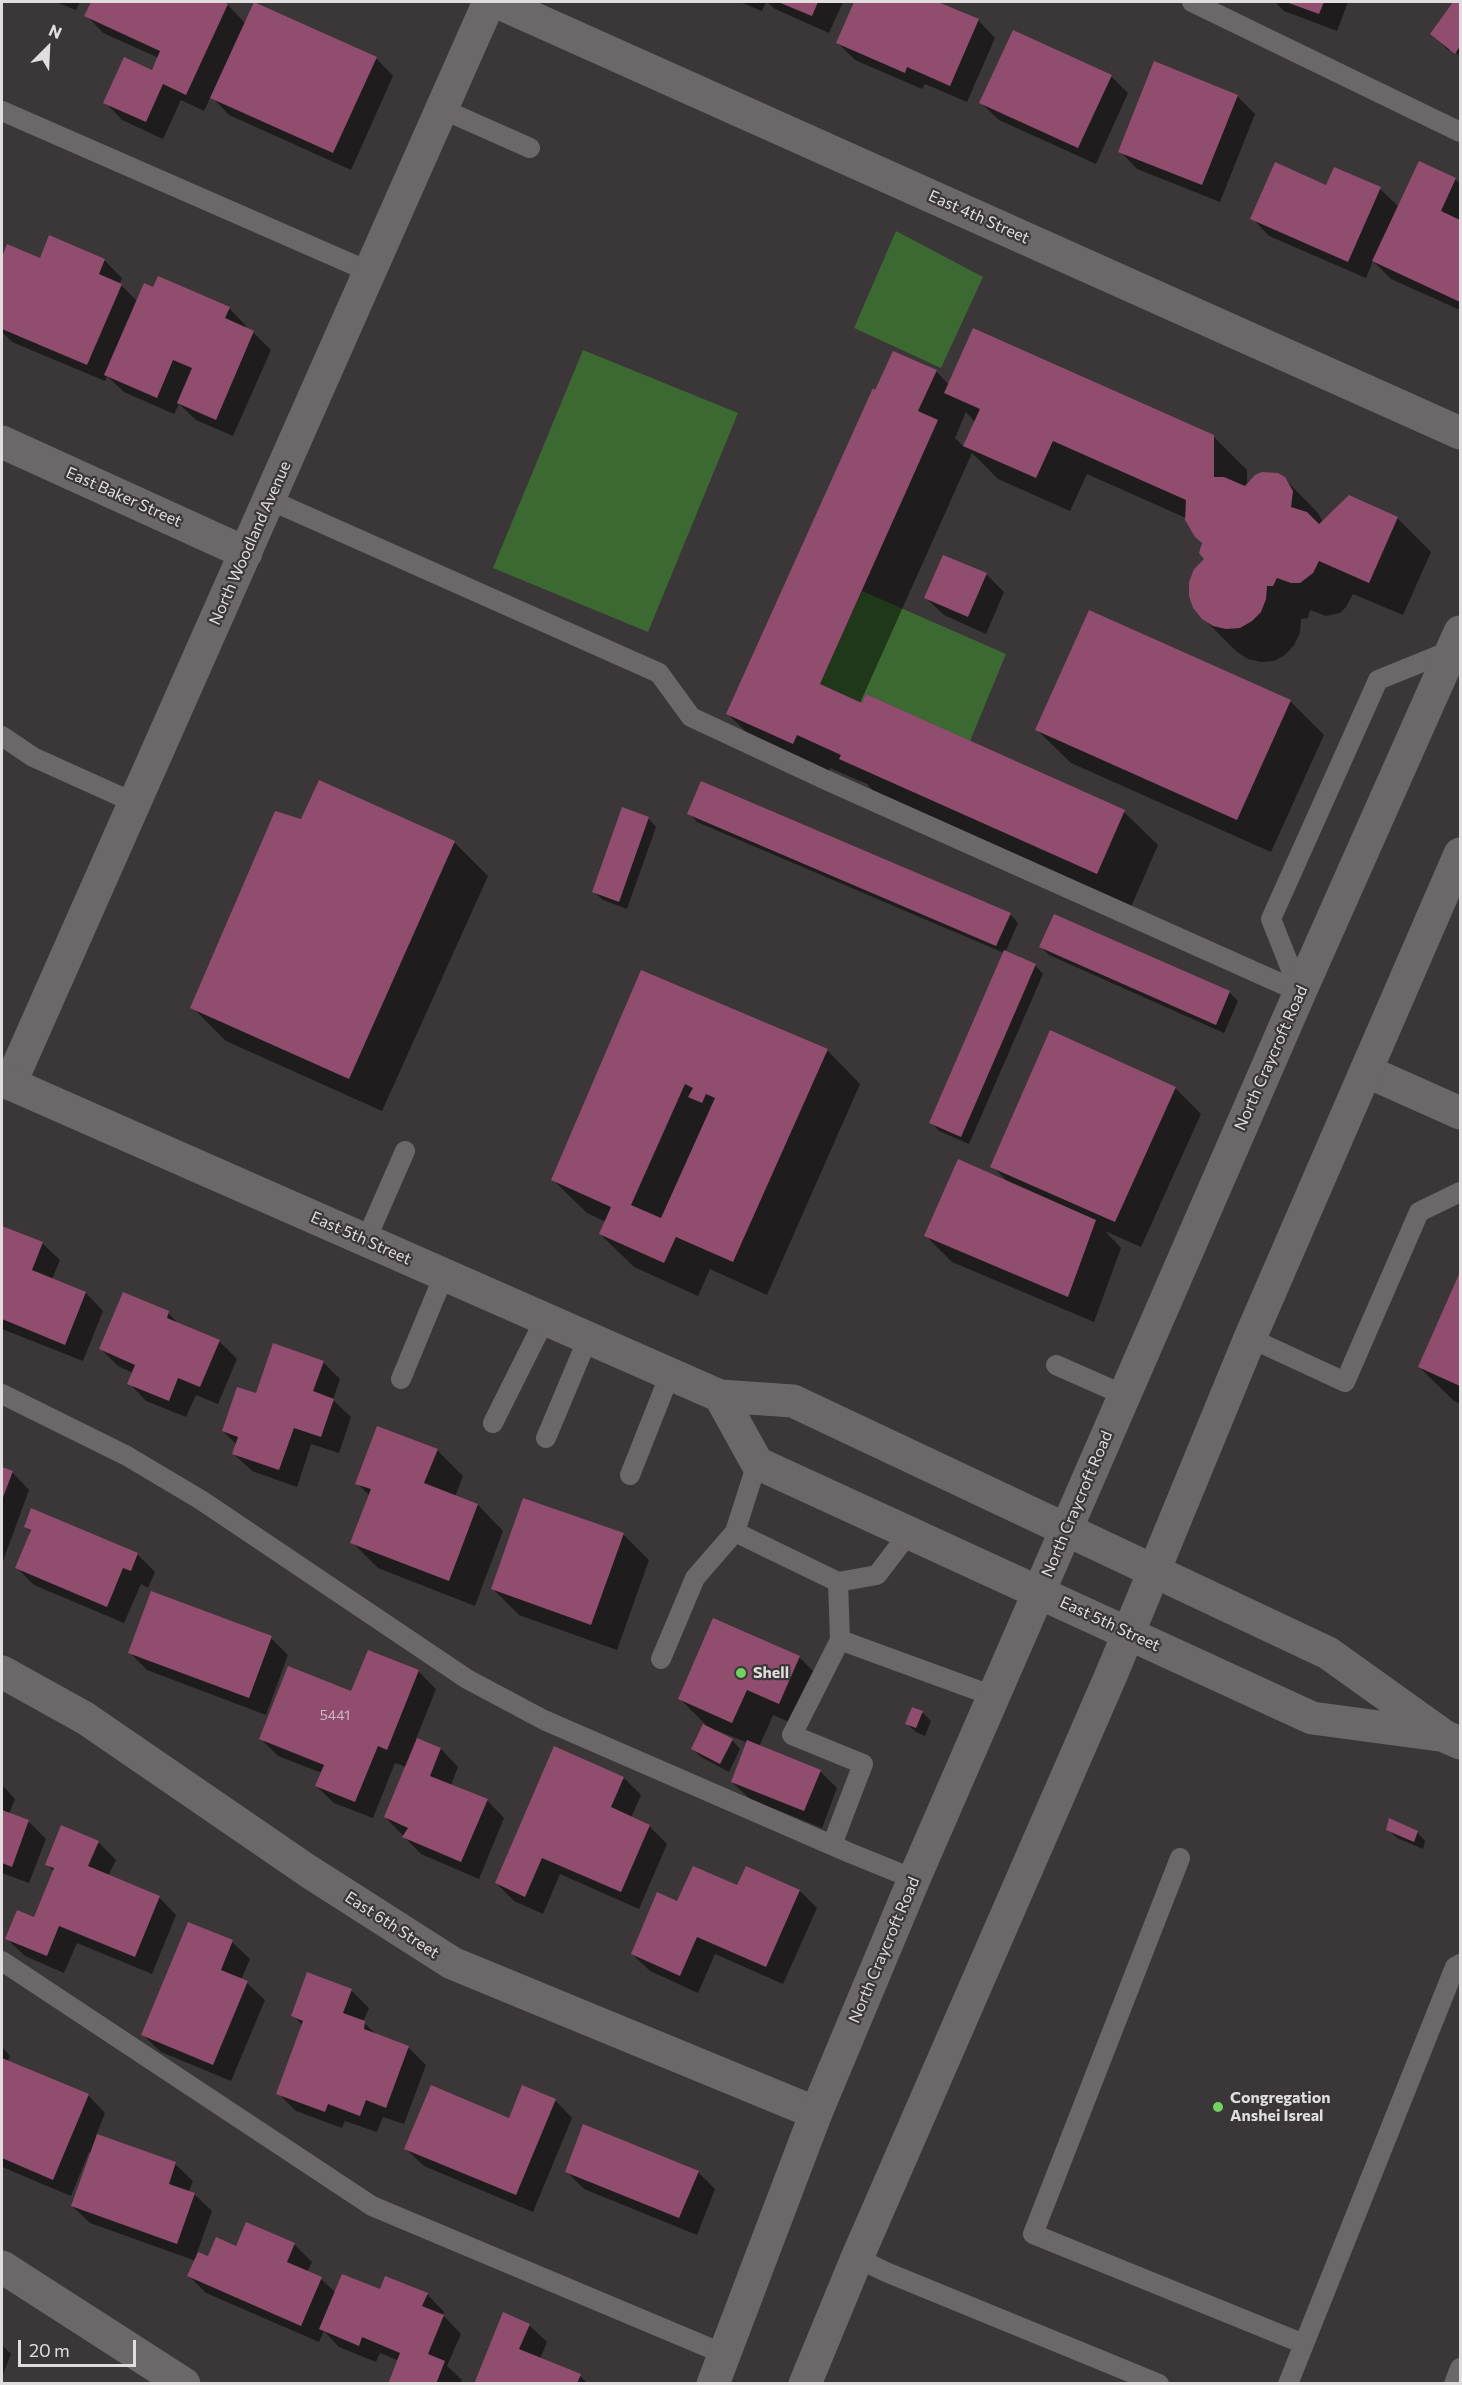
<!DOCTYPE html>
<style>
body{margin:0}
#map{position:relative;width:1462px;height:2385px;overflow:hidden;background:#3b3638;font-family:Commissioner,sans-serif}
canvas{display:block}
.frame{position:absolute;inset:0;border:3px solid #e2dee0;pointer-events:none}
.north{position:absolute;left:18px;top:18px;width:60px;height:60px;-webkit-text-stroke:4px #3b3638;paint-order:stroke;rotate:24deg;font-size:16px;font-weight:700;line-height:24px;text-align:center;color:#e2dee0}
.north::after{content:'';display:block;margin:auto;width:21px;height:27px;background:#e2dee0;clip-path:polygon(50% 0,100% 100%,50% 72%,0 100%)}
.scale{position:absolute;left:18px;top:2340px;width:118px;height:27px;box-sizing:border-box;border:3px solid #e2dee0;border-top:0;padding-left:8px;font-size:18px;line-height:21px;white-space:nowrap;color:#e2dee0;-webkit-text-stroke:4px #3b3638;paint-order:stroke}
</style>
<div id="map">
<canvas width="1462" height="2385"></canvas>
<div class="frame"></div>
<div class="north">N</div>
<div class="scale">20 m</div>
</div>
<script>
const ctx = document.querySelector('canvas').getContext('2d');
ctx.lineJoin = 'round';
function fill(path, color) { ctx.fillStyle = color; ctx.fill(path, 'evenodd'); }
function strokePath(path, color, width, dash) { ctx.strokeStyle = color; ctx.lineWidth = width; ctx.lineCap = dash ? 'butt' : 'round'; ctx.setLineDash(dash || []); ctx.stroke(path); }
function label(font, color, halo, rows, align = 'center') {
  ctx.font = font + ' Commissioner,sans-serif'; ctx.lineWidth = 4.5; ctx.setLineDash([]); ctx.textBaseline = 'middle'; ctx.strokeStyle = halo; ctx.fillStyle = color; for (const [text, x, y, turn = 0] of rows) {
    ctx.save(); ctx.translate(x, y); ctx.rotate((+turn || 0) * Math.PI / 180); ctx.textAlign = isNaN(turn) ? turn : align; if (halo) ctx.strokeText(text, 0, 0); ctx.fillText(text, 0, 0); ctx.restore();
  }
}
const green = new Path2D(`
 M896 231 983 277 941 368 854 328Z
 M583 350 738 413 648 632 493 568Z
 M862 591 1006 654 970 741 866 694 862 703 820 684Z`);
const shadow = new Path2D(`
 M56 2H80L76 10Z
 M92 2H219L228 5 245 23 376 58 393 76 351 170 229 115 211 96 204 111 181 100 163 139 122 120 105 102 153 72 159 58 103 33 86 15Z
 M740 2H766L762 11Z
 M767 2H843L829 33 775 9Z
 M856 2H936L978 20 995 38 967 102 925 84 922 89 855 60 838 43Z
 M1275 2H1348L1337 31 1284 11Z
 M1455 2H1460V56L1449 47V51L1432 34Z
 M1111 76 1128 93 1096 164 999 120 981 103Z
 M1237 96 1255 114 1220 202 1137 169 1120 151Z
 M1455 179 1460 184V310L1391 279 1373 261 1366 278 1269 236 1252 218 1327 187 1380 189 1399 207Z
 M2 256 41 260H104L122 278 120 284 138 302 154 289 229 308 246 326 245 329 253 332 271 350 233 436 196 420 179 404 174 414 124 392 107 376 105 381 12 342 2 332Z
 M936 371 949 385 1213 436 1247 470V486L1284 478 1318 513 1323 522 1397 518 1431 552 1403 615 1353 594 1346 607 1340 613 1326 616 1310 610 1308 618 1301 619 1300 633 1294 645 1285 655 1274 661 1261 662 1248 659 1237 652 1203 618 1206 559 1204 544 1186 518 1087 474 1070 511 998 479 972 453 860 703 1124 812 1158 845 1131 907 874 792 867 784 830 768 827 776 761 747 728 714ZM966 412 975 422 964 447 955 438Z
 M986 574 1004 592 986 634 944 615 926 598Z
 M1290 701 1324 735 1271 852 1071 763 1037 730Z
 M689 813 1010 914 1018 923 1005 953 1035 965 1043 974 969 1144 939 1131 931 1122 1004 953 697 822Z
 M648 818 656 827 627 909 603 900 594 892Z
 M302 821 454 842 488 876 382 1111 226 1041 192 1007Z
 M1055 916 1230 993 1238 1001 1224 1033 1049 955 1041 947Z
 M642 972 827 1050 860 1084 767 1295 710 1269 698 1296 634 1267 600 1234 606 1222 587 1213 553 1180Z
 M1175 1088 1201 1114 1141 1247 1105 1231 1121 1248 1094 1322 952 1262 926 1236 1009 1183 992 1166Z
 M3 1227 42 1243 60 1260 52 1279 86 1293 103 1311 83 1361 2 1329Z
 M1460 1275V1404L1453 1400 1419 1367Z
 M168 1313 180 1325 219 1341 237 1359 218 1404 196 1395 186 1417 146 1401 129 1383 133 1373 118 1366 101 1349Z
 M323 1362 340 1379 333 1400 351 1417 339 1453 311 1444 297 1487 252 1471 234 1454 237 1445 223 1431 257 1395Z
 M437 1450 463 1476 455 1497 478 1505 503 1531 475 1606 378 1568 352 1542 370 1496 357 1483Z
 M2 1469 12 1472 29 1490 3 1561Z
 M25 1526 137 1554 155 1572 148 1588 141 1584 124 1623 34 1585 17 1568 31 1532Z
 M623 1534 649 1560 617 1650 519 1615 493 1589Z
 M271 1638 288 1655 266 1715 147 1670 130 1653Z
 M799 1657 825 1683 805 1729 773 1715 759 1747 820 1771 837 1788 822 1828 750 1799 732 1782 748 1743 716 1730 715 1732 732 1740 740 1749 729 1772 701 1757 692 1749 705 1724 680 1699Z
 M418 1671 436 1689 416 1739 441 1749 458 1767 451 1785 487 1800 504 1818 479 1879 421 1854 385 1817 406 1767 395 1763 373 1818 334 1803 316 1786 322 1773 278 1756 261 1739 352 1693Z
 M913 1709 923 1713 931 1721 925 1736 916 1732 907 1724Z
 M624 1778 641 1795 631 1818 649 1826 667 1844 639 1909 560 1874 543 1914 514 1901 496 1883Z
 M2 1785 15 1799 9 1814 28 1821 46 1839 29 1883 2 1873Z
 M1388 1830 1417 1832 1425 1841 1423 1849 1397 1838Z
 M98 1842 116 1860 108 1876 159 1897 176 1915 152 1974 77 1943 64 1973 25 1956 7 1939 35 1918 54 1872 47 1864Z
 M738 1887 800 1891 817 1908 783 1984 715 1954 698 1993 650 1971 632 1954 678 1903Z
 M232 1942 250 1959 241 1980 247 1983 265 2000 231 2081 161 2052 143 2035Z
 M351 1990 369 2008 363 2022 377 2035 408 2047 426 2065 404 2124 383 2117 377 2132 345 2121 342 2128 296 2111 278 2093 303 2026 293 2015Z
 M2 2047 10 2056 7 2062 88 2095 105 2113 96 2136 175 2164 193 2181 189 2192 194 2194 212 2211 197 2253 209 2258 236 2248 294 2244 312 2262 307 2272 321 2279 336 2293 380 2291 427 2294 444 2312 443 2315 461 2334 447 2366 462 2380 460 2384H389L399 2361 380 2353 376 2362 339 2347 324 2331 319 2342 206 2293 189 2276 196 2261 90 2223 72 2206 91 2153 89 2152 71 2196 2 2167Z
 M555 2100 572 2118 533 2212 424 2166 406 2149 510 2120Z
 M566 2171 698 2172 715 2189 697 2235 584 2189Z
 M529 2325 547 2342 540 2359 580 2376 588 2384H475Z
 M2 2345 11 2354 2 2377Z`);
const building = new Path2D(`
 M91 2H223L228 4 186 95 163 84 146 122 103 103 124 57 152 70 160 51 84 16Z
 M254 2 377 57 333 153 210 98Z
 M778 2H818L812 16Z
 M854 2H938L979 19 950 86 907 67 905 73 836 43Z
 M1286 2H1324L1319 14Z
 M1453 2H1460V46L1455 54 1430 34Z
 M1013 30 1112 75 1078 148 979 103Z
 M1154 61 1238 95 1202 185 1118 152Z
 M1419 161 1456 178 1441 211 1460 220V302L1372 261Z
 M1275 162 1326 185 1334 167 1381 187 1348 262 1250 219Z
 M49 235 105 259 99 274 122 284 87 365 2 329V257L7 244 40 258Z
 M158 276 230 307 225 318 254 331 216 420 177 403 192 368 173 360 157 398 104 375 144 283 153 287Z
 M973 328 1214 435V477H1224L1245 486 1255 475 1262 472 1278 473 1285 477 1293 491 1291 507 1307 512 1319 524 1349 495 1398 517 1369 583 1319 561 1313 573 1300 583H1291L1277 578 1273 586H1267L1266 599 1261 612 1252 621 1240 628 1226 629 1213 626 1202 619 1193 608 1189 596V582L1194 569 1204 559 1199 553 1202 543 1195 537 1185 520 1186 500 1053 441 1036 478 963 446 980 409 944 393Z
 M893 351 937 370 918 411 938 420 820 684 862 703 866 694 1125 810 1097 874 839 759 841 755 797 735 793 744 726 714 873 388 875 390Z
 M943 555 987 573 968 617 924 598Z
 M1089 610 1291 700 1237 820 1035 730Z
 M319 780 455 841 349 1079 190 1008 275 811 301 819Z
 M701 781 1011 913 996 946 687 814Z
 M622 807 649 817 619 902 592 892Z
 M1054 914 1230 991 1216 1025 1039 947Z
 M1004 950 1036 964 961 1137 929 1123Z
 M641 970 828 1049 733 1262 676 1237 664 1263 599 1234 611 1207 551 1180ZM685 1084 693 1088 688 1097 702 1103 706 1094 715 1098 661 1218 631 1205Z
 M1050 1030 1176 1087 1115 1222 990 1167Z
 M958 1159 1096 1220 1068 1297 924 1236Z
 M2 1226 43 1242 32 1270 86 1292 65 1345 2 1319Z
 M1460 1272V1386L1418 1367Z
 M123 1292 169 1311 167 1318 220 1340 200 1387 178 1378 169 1401 127 1384 135 1365 99 1349Z
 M273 1343 324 1361 313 1391 334 1399 321 1437 294 1428 279 1470 232 1454 238 1437 222 1431 237 1387 256 1393Z
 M377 1426 438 1449 424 1483 478 1504 449 1581 350 1543 371 1489 355 1484Z
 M2 1467 13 1471 2 1500Z
 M523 1498 624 1533 591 1625 491 1589Z
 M31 1508 138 1553 131 1571 123 1568 107 1607 15 1568 31 1530 24 1527Z
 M151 1591 272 1636 249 1698 128 1653Z
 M713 1618 800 1656 779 1704 747 1690 732 1723 678 1699Z
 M368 1650 419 1670 387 1750 378 1746 355 1802 315 1786 324 1765 259 1739 288 1666 351 1691Z
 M912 1707 923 1711 916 1728 905 1724Z
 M703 1724 733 1739 720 1764 691 1749Z
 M417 1738 441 1748 430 1776 488 1799 461 1862 402 1837 408 1828 384 1817Z
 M747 1740 821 1770 804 1811 731 1782Z
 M554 1746 624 1777 611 1807 650 1825 621 1892 542 1858 525 1897 495 1883Z
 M2 1810 29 1820 12 1867 2 1863Z
 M1389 1818 1418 1831 1414 1842 1386 1830Z
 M61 1825 99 1841 88 1866 160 1896 135 1957 59 1926 47 1956 5 1939 17 1910 34 1917 54 1868 45 1865Z
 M693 1866 737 1885 746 1866 800 1890 766 1967 697 1937 680 1976 631 1954 657 1892 677 1901Z
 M188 1922 233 1940 221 1970 248 1981 213 2065 141 2035Z
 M307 1972 352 1989 343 2013 365 2021 364 2029 409 2046 386 2108 366 2100 360 2116 328 2104 325 2112 276 2094 303 2021 291 2016Z
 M2 2058 89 2094 53 2180 2 2158Z
 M431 2085 509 2118 522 2085 556 2099 516 2195 404 2149Z
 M583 2124 699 2171 679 2218 565 2172Z
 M97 2134 176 2162 169 2184 195 2193 177 2244 71 2206Z
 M246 2222 295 2243 287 2262 322 2277 301 2326 187 2276 198 2252 208 2256 216 2237 236 2246Z
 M342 2274 380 2289 385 2276 428 2293 422 2306 444 2315 428 2354 445 2361 436 2384H388L400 2353 362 2337 359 2346 319 2329Z
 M503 2312 530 2324 519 2349 581 2374 577 2384H474Z`);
const lane = new Path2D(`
 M1192 2 1460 132
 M442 109 530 148
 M2 111 370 272
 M270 500 659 673 691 717 826 780 1300 992
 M2 736 33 757 135 803
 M1300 992 1271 919 1378 680 1452 650
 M366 1240 405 1151
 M1250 1338 1345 1382 1419 1212 1460 1192
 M1056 1365 1124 1395
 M401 1379 444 1275
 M2 1394 127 1456 201 1500 467 1679 544 1720 850 1853 914 1879
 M493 1423 545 1319
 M546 1438 588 1338
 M757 1463 735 1532 838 1582 840 1640 792 1735 863 1764 832 1845
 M630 1475 670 1374
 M838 1582 877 1575 909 1533
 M840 1640 993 1696
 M661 1659 695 1578 735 1532
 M1180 1858 1033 2234 1304 2344
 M2 1961 372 2206 724 2354
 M857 2258 886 2272 1159 2384
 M1288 2384 1455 1967 1460 1964
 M1454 2384 1460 2368`);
const street = new Path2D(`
 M497 2 1460 433
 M2 442 246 553
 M1366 1071 1460 1113
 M10 1084 489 2
 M2 1672 85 1718 308 1871 452 1963 816 2113
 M2 2267 184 2384`);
const secondary = new Path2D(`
 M2 1080 720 1396 793 1401 1328 1653 1444 1736 1460 1743
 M720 1396 757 1463 1312 1718 1439 1735
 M713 2384 816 2113 914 1879 1300 992 1460 632
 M805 2384 857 2258 1112 1673 1250 1338 1460 854`);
const markers = [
 [741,1673,6,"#71d25e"],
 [1218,2107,6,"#71d25e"]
];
const numberNames = [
 ["5441",335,1715]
];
const streetNames = [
 ["East 4th Street",979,217,24],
 ["East Baker Street",124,497,24],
 ["North Woodland Avenue",250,543,-66],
 ["North Craycroft Road",1271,1058,-66],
 ["East 5th Street",361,1238,24],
 ["North Craycroft Road",1077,1504,-67],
 ["East 5th Street",1110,1624,25],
 ["East 6th Street",392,1925,33],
 ["North Craycroft Road",884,1950,-67]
];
const poiNames = [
 ["Shell",753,1673],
 ["Congregation",1230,2098],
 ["Anshei Isreal",1230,2116]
];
fill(green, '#3c6932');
fill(shadow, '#0007');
fill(building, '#904d6e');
strokePath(lane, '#6c6769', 20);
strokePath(street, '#6c6769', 33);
strokePath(secondary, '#6c6769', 33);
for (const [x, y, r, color] of markers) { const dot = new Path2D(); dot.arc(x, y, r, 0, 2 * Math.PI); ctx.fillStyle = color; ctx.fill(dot); strokePath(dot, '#3b3638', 2); }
label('14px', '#cebac4', null, numberNames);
label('16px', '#e2dee0', '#3b3638', streetNames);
label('bold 16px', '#e2dee0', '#3b3638', poiNames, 'left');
</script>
